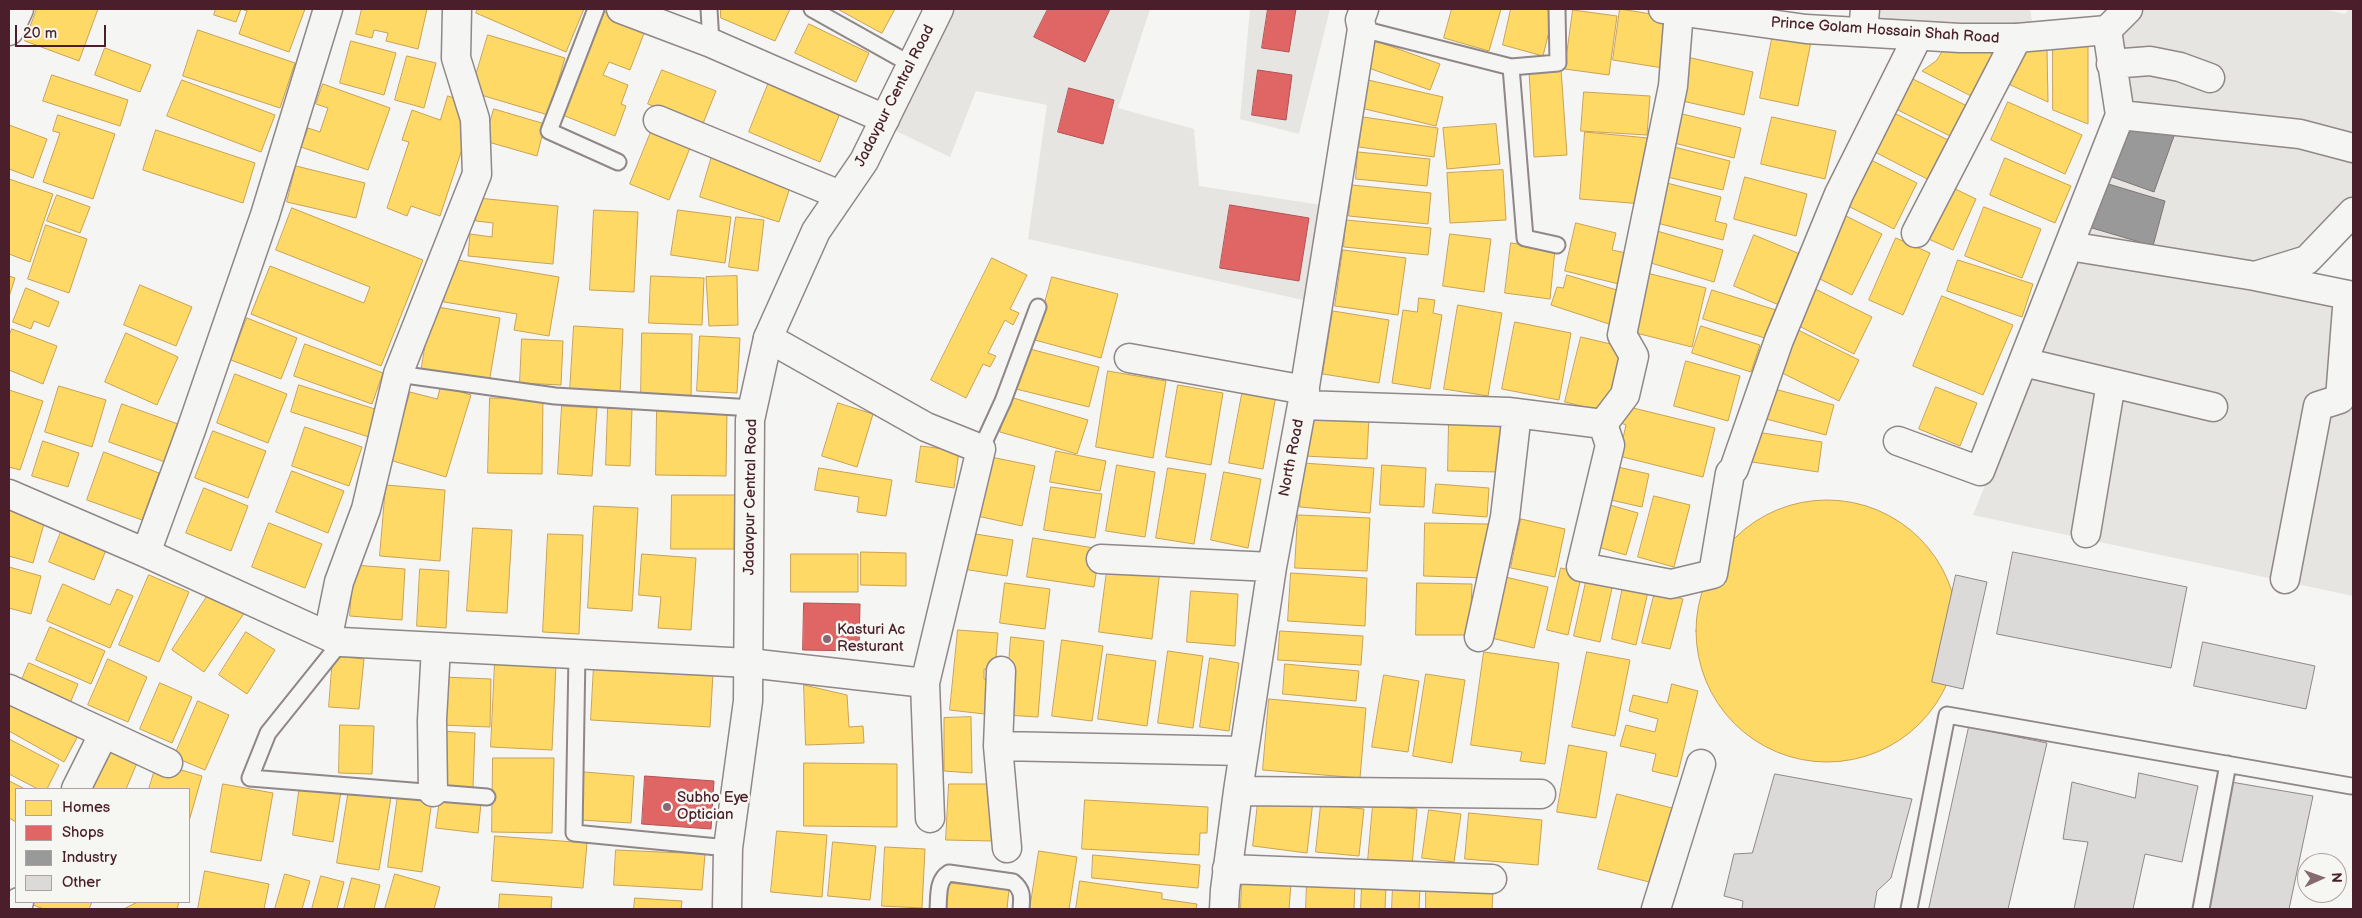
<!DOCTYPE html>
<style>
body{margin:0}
#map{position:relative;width:2362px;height:918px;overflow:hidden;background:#f5f5f3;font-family:"Balsamiq Sans",sans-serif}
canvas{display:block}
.frame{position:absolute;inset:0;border:10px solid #4a1f2b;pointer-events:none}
.legend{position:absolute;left:15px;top:788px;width:175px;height:115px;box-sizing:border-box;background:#f6f6f2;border:1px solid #b1a0a2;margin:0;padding:6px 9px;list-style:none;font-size:15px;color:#4a1f2b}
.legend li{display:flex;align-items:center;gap:10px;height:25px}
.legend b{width:25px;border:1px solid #b1a0a2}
.north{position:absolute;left:2297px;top:853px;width:50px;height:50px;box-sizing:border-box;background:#f6f6f2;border:1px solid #b1a0a2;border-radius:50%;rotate:88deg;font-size:14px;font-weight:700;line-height:20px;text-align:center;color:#4a1f2b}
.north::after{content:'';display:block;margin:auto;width:18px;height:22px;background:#866a71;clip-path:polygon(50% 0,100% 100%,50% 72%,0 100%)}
.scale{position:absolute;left:15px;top:25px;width:91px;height:22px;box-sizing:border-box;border:2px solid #4a1f2b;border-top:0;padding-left:6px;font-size:15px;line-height:18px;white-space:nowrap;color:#4a1f2b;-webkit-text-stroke:4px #f6f6f2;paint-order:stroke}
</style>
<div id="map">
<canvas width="2362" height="918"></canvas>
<div class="frame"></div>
<ul class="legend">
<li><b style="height:14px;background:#ffd966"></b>Homes</li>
<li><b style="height:14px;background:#e06666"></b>Shops</li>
<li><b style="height:14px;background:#999"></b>Industry</li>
<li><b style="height:14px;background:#dcdad9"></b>Other</li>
</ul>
<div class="north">N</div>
<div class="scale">20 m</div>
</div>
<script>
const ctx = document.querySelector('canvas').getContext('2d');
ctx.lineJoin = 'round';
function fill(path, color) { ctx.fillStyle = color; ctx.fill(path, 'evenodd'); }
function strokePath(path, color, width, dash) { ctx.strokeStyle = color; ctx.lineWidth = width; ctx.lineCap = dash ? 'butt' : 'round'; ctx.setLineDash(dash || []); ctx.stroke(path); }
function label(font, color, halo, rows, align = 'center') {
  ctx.font = font + ' "Balsamiq Sans",sans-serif'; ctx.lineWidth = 5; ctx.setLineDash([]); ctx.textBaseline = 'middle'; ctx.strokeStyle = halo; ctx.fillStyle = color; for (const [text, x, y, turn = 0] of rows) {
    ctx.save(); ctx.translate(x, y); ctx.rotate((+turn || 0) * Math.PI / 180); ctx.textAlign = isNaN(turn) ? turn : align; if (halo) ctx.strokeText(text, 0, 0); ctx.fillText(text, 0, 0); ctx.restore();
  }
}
const built = new Path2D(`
 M954 9H1150L1118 108 1194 129 1199 186 1321 205 1312 302 1028 239 1047 105 976 91 950 157 894 130Z
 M1250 9H1330L1299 134 1240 119Z
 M1877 9H2030L2034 33 1875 27Z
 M2142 9H2324L2345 14 2349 9H2353V203L2296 255 2256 268 2079 238 2127 116 2116 37Z
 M2078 255 2353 290V596L1973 515Z`);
const homes = new Path2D(`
 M37 9H98L79 61 25 41Z
 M216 9H241L236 22 214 15Z
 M241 9H305L289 52 239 34 247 11Z
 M362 9H427L418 49 386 41 388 33 374 30 372 38 356 34Z
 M478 9H584L566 52 476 13Z
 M721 9H790L775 41 721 18Z
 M838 9H895L882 33Z
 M1452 9H1501L1489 51 1444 38Z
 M1511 9H1543L1554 11 1543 56 1503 45Z
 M1620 9 1670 17 1663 68 1613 60Z
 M600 10 646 28 630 70 609 62 603 75 628 85 621 104 626 106 615 136 560 114Z
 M1573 10 1617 16 1609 75 1565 69Z
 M809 24 869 53 856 82 795 53Z
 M198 30 295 63 280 108 183 76Z
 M1773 34 1811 42 1798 106 1760 98Z
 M488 35 565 58 548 115 471 92Z
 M351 41 396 53 384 95 340 83Z
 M1376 41 1440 64 1430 90 1366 67Z
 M1949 41 2001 49 1977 99 1922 71 1936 61Z
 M2053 45 2088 46V124L2053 110Z
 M105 48 151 65 140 92 95 75Z
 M2047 49 2048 102 2004 82 2021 51Z
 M407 56 436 63 424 108 395 100Z
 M1687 57 1753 72 1744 115 1678 100Z
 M1561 69 1567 155 1534 157 1529 71Z
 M662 70 716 91 702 126 648 104Z
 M52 75 128 100 120 126 43 101Z
 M1913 79 1973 109 1958 140 1898 110Z
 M182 80 275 115 261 152 167 116Z
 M1368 80 1443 97 1436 126 1361 108Z
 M769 82 841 111 820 162 749 132Z
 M323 84 390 108 368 170 301 147 308 128 320 132 328 108 316 104Z
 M1584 92 1650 96 1647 135 1581 131Z
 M448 96 465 102 460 118 471 122 440 216 411 206 407 216 387 208 409 142 402 140 412 110 440 120Z
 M2008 102 2082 135 2065 174 1991 140Z
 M494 109 545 124 537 156 485 141Z
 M1892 112 1950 141 1931 181 1873 151Z
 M1678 113 1741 128 1734 158 1670 142Z
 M58 115 115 134 93 199 43 182 60 133 53 131Z
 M1363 117 1438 128 1434 157 1359 147Z
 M1772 117 1836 131 1825 179 1761 164Z
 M1496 124 1500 164 1447 169 1443 128Z
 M9 125 47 139 33 178 9 169Z
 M653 127 692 143 669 200 630 184Z
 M156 130 255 163 243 203 143 170Z
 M1585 132 1648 138 1643 204 1580 199Z
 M1670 146 1730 161 1723 190 1663 176Z
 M1358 152 1430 159 1427 186 1356 179Z
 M712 156 792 181 779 222 700 197Z
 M1867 158 1917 183 1894 229 1844 204Z
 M2005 158 2071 186 2055 223 1990 195Z
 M296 166 365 183 356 218 287 202Z
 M1503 170 1506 220 1450 223 1447 173Z
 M1745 177 1807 194 1796 236 1734 219Z
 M9 179 53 194 30 262 9 254Z
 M1659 181 1721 197 1715 221 1727 224 1723 240 1657 223Z
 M1945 184 1976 199 1953 250 1922 236Z
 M1352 185 1431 193 1428 224 1349 216Z
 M57 195 90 207 80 233 47 221Z
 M478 198 558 206 553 264 468 256 470 234 492 237 493 223 476 221Z
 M1984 207 2041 229 2022 278 1965 256Z
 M292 208 423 260 381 366 251 314 270 266 364 303 370 287 276 250Z
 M594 210 638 212 634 292 590 290Z
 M678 210 731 217 725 263 671 255Z
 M1844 215 1882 234 1852 295 1814 276Z
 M736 217 764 220 758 271 729 267Z
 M1346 220 1431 228 1428 255 1344 247Z
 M1576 223 1616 233 1612 250 1626 253 1619 284 1565 271Z
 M46 225 87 239 69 293 28 279Z
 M1650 229 1723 250 1714 282 1641 260Z
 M1450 234 1491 239 1484 292 1443 286Z
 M1754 235 1800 254 1779 305 1734 286Z
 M1896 238 1930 253 1903 315 1869 300Z
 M1511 243 1555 249 1550 299 1505 293Z
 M1343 250 1406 258 1398 315 1335 306Z
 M992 258 1027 275 1010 309 1019 313 1013 325 1005 320 988 353 996 356 990 367 983 364 966 398 931 380Z
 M451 259 559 277 549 336 514 330 517 314 444 302Z
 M1958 260 2033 284 2022 317 1947 291Z
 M1643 272 1706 288 1692 347 1628 331Z
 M1567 275 1620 291 1609 324 1551 305 1557 287 1563 288Z
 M9 276 15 278 9 297Z
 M651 276 704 278 702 325 649 323Z
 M737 276 738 325 709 326 706 277Z
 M1052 277 1118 294 1101 358 1035 340Z
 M140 285 192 307 176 346 124 325Z
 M1809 286 1872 317 1854 354 1791 322Z
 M26 288 59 302 49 327 34 321 31 329 13 322Z
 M1712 290 1776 310 1768 339 1703 319Z
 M1942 296 2013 325 1983 395 1913 366Z
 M1419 298 1435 300 1433 313 1442 315 1430 389 1392 383 1403 310 1417 312Z
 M1458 305 1502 313 1488 396 1444 389Z
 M432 306 500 318 489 383 421 372Z
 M1333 311 1389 320 1379 383 1323 374Z
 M247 318 297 338 281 379 231 360Z
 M1515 322 1571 333 1559 400 1502 389Z
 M574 326 623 329 620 394 570 391Z
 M1701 326 1760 345 1751 372 1692 353Z
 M1792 327 1859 360 1839 401 1772 368Z
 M12 329 57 346 43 384 9 370V336Z
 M126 333 178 357 157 405 105 382Z
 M642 333 692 334 691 398 641 397Z
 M700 336 740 338 737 393 697 391Z
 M1581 337 1623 347 1606 412 1565 402Z
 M522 339 563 341 561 385 520 383Z
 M305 344 383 373 372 404 294 376Z
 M1026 348 1099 367 1089 407 1016 389Z
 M1686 361 1740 376 1728 421 1674 406Z
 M1108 371 1166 381 1153 458 1096 447Z
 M235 374 287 394 268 443 217 423Z
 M299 385 378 410 369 437 291 412Z
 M1178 385 1223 393 1211 465 1166 457Z
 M59 386 106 400 92 447 45 432Z
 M441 386 471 395 446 477 390 460 410 392 437 399Z
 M1767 387 1834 405 1826 435 1759 417Z
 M1936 387 1977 403 1960 446 1919 429Z
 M1243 389 1276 395 1263 469 1229 463Z
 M9 390 43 401 20 470 9 467Z
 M1010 397 1088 420 1077 454 1000 432Z
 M490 398 543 399 542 474 488 473Z
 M838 403 873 414 857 467 822 456Z
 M122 404 178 424 165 462 109 442Z
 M562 406 597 408 592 476 558 474Z
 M1625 406 1715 428 1703 477 1619 456 1626 425 1621 423Z
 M608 408 632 409 630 466 606 465Z
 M657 410 727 411 726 476 656 475Z
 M1318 413 1369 415 1367 459 1304 456 1306 423Z
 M1449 420 1502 421 1501 472 1448 471Z
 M305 427 362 447 349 486 292 466Z
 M213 431 266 451 248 498 195 478Z
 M1756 432 1822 442 1818 472 1752 462Z
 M43 441 79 453 68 487 32 476Z
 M921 446 959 451 954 488 916 482Z
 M1056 451 1106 461 1100 491 1050 482Z
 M104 452 159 473 142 520 87 500Z
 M986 456 1035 466 1022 526 973 515Z
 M1303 463 1374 468 1370 513 1300 507Z
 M1117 465 1155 472 1145 537 1106 531Z
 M1382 465 1426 468 1424 507 1380 505Z
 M1609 465 1649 474 1642 507 1602 498Z
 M819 468 892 480 886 516 857 512 859 497 815 490Z
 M1168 468 1206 474 1194 544 1156 538Z
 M292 471 344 491 328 533 276 512Z
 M1224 472 1261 479 1248 548 1211 540Z
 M1436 484 1489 488 1487 517 1433 513Z
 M386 485 445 490 440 561 380 556Z
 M1051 487 1102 494 1095 538 1044 530Z
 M204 488 248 506 231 551 186 533Z
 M672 495H735L734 549H671Z
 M1654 496 1690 505 1674 567 1638 557Z
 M1696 631a131 131 0 1 1 262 0a131 131 0 1 1-262 0Z
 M1603 503 1638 513 1626 555 1591 545Z
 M594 506 638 508 632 611 588 608Z
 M9 510 45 520 33 563 9 556Z
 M1298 515 1370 518 1367 571 1295 568Z
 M1521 519 1565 529 1555 577 1511 568Z
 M269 523 322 544 305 588 252 567Z
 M1425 523 1488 524 1486 578 1424 576Z
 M63 527 108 545 94 580 49 562Z
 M473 528 512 530 507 613 467 611Z
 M963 532 1013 540 1007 576 957 568Z
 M548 534 583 535 579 634 543 632Z
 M1033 538 1100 549 1094 587 1027 577Z
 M861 552 906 553V586L861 585Z
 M642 554 696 558 691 630 658 628 661 597 639 595Z
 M791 554H858V592H791Z
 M1108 563 1160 570 1152 639 1099 632Z
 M354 565 405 569 402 620 350 616Z
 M9 567 41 576 31 614 9 608Z
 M1561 568 1582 573 1568 635 1547 630Z
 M420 569 449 571 446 628 417 626Z
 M1291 573 1367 578 1365 626 1288 621Z
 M1588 573 1614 579 1600 642 1574 636Z
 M149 575 189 592 159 662 119 645Z
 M1501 576 1548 587 1534 648 1487 637Z
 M1624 582 1649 587 1636 645 1612 639Z
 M1005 583 1050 589 1045 629 1000 623Z
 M1417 583 1472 584 1470 635H1416Z
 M63 584 110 605 117 589 133 596 110 648 47 621Z
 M212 589 245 612 204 672 172 650Z
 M1191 591 1238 594 1235 646 1187 642Z
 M1655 592 1683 599 1670 649 1642 643Z
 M50 627 105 651 91 684 36 660Z
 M958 630 998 633 995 670 984 669V679L995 680 993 715 950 710Z
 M1280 631 1363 636 1361 665 1278 660Z
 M246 632 275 650 247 694 219 675Z
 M1011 637 1044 641 1038 717 1005 715Z
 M1062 640 1103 646 1092 721 1052 716Z
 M1168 651 1203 656 1193 728 1158 723Z
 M1484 652 1559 663 1545 764 1520 761 1522 752 1471 745Z
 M1587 652 1630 660 1615 736 1572 727Z
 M1107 654 1156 661 1147 726 1098 719Z
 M333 656 364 659 359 709 329 707Z
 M1210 658 1239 663 1229 731 1200 727Z
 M108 659 147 677 128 722 88 705Z
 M495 662 556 665 552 750 491 747Z
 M29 663 78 684 66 713 17 691Z
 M1285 664 1359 671 1356 701 1283 694Z
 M594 665 713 673 710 727 591 720Z
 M1426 674 1465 680 1452 763 1413 756Z
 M1384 675 1419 681 1408 752 1372 747Z
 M443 677 491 679 490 727 441 725Z
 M160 683 192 697 172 743 140 729Z
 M1672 684 1698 691 1677 777 1652 771 1656 754 1620 746 1626 725 1655 732 1658 719 1629 711 1633 695 1667 703Z
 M804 685 847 695 849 727 863 726 864 743 806 745Z
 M1269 699 1366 708 1360 778 1263 770Z
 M14 700 78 736 64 762 9 731V709Z
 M198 701 229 715 205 770 174 757Z
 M971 717 972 773 944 771V718Z
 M340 725 374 726 372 774 339 773Z
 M439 731 475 733 473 788 436 787Z
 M9 739 59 765 47 789H38L9 774Z
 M102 741 140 756 126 789H83Z
 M1569 745 1607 752 1596 818 1557 812Z
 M493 758H554L552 833 492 832Z
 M157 763 202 776 189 821V789H149Z
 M804 763 897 764V827L804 826Z
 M584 772 634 776 631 823 580 820Z
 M9 781 25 789H16V822L9 818Z
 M223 784 273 793 261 861 211 852Z
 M949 784H994L992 841 946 840Z
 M300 785 341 791 333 842 293 835Z
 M349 789 391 797 379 870 337 863Z
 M1259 794 1313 801 1307 853 1253 846Z
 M1617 794 1672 808 1653 883 1598 869Z
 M398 795 432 800 422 872 388 867Z
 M440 799 481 803 478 833 436 828Z
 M1085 800 1208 807 1207 833H1200L1199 855 1082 849Z
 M1321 805 1364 809 1359 856 1316 852Z
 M1373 805 1417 809 1412 866 1368 861Z
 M1429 810 1461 814 1454 862 1422 858Z
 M1469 813 1542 820 1538 865 1465 859Z
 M777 831 827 835 822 897 771 892Z
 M495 836 587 843 583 888 492 881Z
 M833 842 876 846 870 900 828 896Z
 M885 847 925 849 922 908 882 906Z
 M616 850 705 854 702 890 614 885Z
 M1039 851 1077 857 1069 909H1030Z
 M1093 855 1200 865 1198 888 1092 878Z
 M205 871 269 884 264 909H198Z
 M285 874 310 881 302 909H275Z
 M395 874 440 887 434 909H385Z
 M321 876 344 882 337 909H312Z
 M352 878 380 885 374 909H344Z
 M1080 881 1162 893V899L1197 904 1196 909H1076Z
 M1242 881 1291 884 1289 909H1241Z
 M1307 882 1355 884 1354 909H1306Z
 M949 883 1009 889 1007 909H947Z
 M1362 885 1386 887 1385 909H1361Z
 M1393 885 1420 886 1419 909H1392Z
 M1426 888 1493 891 1492 909H1426Z
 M500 894 552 897 551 909H499Z
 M635 898 682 901 681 909H634Z
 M34 902H92L89 909H44L33 905Z
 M138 902H179L177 909H124Z`);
const shops = new Path2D(`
 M1048 9H1110L1085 62 1034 37Z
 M1268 9H1296L1289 52 1262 48Z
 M1258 70 1292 75 1286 120 1252 115Z
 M1069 88 1114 100 1103 144 1058 132Z
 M1230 205 1309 218 1299 281 1220 268Z
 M804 603 860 604 859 651 803 650Z
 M645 776 714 781 711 829 642 824Z`);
const industry = new Path2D(`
 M2133 120 2174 136 2154 192 2112 177Z
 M2105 183 2165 201 2153 246 2092 228Z`);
const building = new Path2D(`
 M2013 552 2187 587 2171 668 1997 634Z
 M1956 575 1987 582 1963 689 1932 682Z
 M2203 642 2315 666 2306 709 2194 686Z
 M1969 727 2047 743 2008 909H1929Z
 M2139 773 2198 786 2182 862 2145 854 2133 909H2074L2088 842 2063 839 2072 782 2135 798Z
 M1775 774 1912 799 1891 878 1877 891 1874 909H1742L1743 901 1724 896 1734 854 1752 853Z
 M2231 782 2313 796 2289 909H2206Z`);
const service = new Path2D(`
 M596 9 549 131 618 162
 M709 9 711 43
 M812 9 912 65
 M1362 29 1511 67 1558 63 1557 9
 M1511 67 1525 238 1557 245
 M398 374 555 396 753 408
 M981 449 1003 401 1038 307
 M341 642 268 733 250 778 487 797
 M577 654 574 833 728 848
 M938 909C939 896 937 880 949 873L1013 882C1023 890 1022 897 1021 909
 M1909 909 1947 715 2351 786
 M2201 909 2228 764`);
const minor = new Path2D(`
 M621 9 711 43 885 119
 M9 31 19 9
 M1863 32 1865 9
 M2111 64 2150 61 2180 67 2210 78
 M2120 115 2300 134 2353 148
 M658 120 840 195
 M1916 233 2017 38
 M2069 246 2255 276 2307 260 2353 212
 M2255 276 2348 295 2340 399 2318 406 2285 579
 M1129 358 1305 390
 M2023 362 2213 407
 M1302 405 1508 412 1603 424 1610 445 1581 567 1671 584 1713 574 1730 473 1734 469 1779 340 1839 194 1918 36
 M1603 424 1625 395 1634 356 1622 335 1673 86 1679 11
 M1898 441 1980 471 2120 115 2107 30
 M9 494 146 553 341 642 749 663 925 683 981 449 926 427 768 338
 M2086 533 2111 383
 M146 553 191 430 265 215 328 9
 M1101 559 1272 567
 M328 636 339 582 366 509 398 374 477 174 475 119 456 58 457 9
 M1479 637 1505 517 1517 413
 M1001 671 998 746 1007 848
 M925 683 930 818
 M9 689 168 763
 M998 746 1244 751
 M76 789 104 733
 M1238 791 1541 794
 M433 792 432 720 436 647
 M1227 869 1492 879
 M16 909 19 902
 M1224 909 1225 890 1238 791 1272 567 1302 405 1362 29 1360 20 1364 9
 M1656 909 1701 764`);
const tertiary = new Path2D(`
 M1663 9 1806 29 1960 38H2017L2107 30 2128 9
 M727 909 728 848 748 701 750 420 768 338 816 231 864 161 939 9`);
const markers = [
 [827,639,5,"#866a71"],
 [667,807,5,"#866a71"]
];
const streetNames = [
 ["Prince Golam Hossain Shah Road",1885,31,4],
 ["Jadavpur Central Road",895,96,-63],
 ["North Road",1292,458,-79],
 ["Jadavpur Central Road",751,497,-89]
];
const poiNames = [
 ["Kasturi Ac",837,630],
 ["Resturant",837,647],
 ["Subho Eye",677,798],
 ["Optician",677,815]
];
fill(built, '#e7e5e2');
fill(homes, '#ffd966');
strokePath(homes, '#c9a154', 1);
fill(shops, '#e06666');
strokePath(shops, '#b35154', 1);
fill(industry, '#999');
strokePath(industry, '#817478', 1);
fill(building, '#dcdad9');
strokePath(building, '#8f8788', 1);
strokePath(service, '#8f8788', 19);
strokePath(minor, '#8f8788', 31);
strokePath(tertiary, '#8f8788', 31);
strokePath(service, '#f5f5f3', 15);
strokePath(minor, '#f5f5f3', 28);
strokePath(tertiary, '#f5f5f3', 28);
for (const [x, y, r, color] of markers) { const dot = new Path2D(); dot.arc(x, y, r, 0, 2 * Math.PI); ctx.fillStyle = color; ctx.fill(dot); strokePath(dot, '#f6f6f2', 2); }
label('15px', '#4a1f2b', '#f6f6f2', streetNames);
label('15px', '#4a1f2b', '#f6f6f2', poiNames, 'left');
</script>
